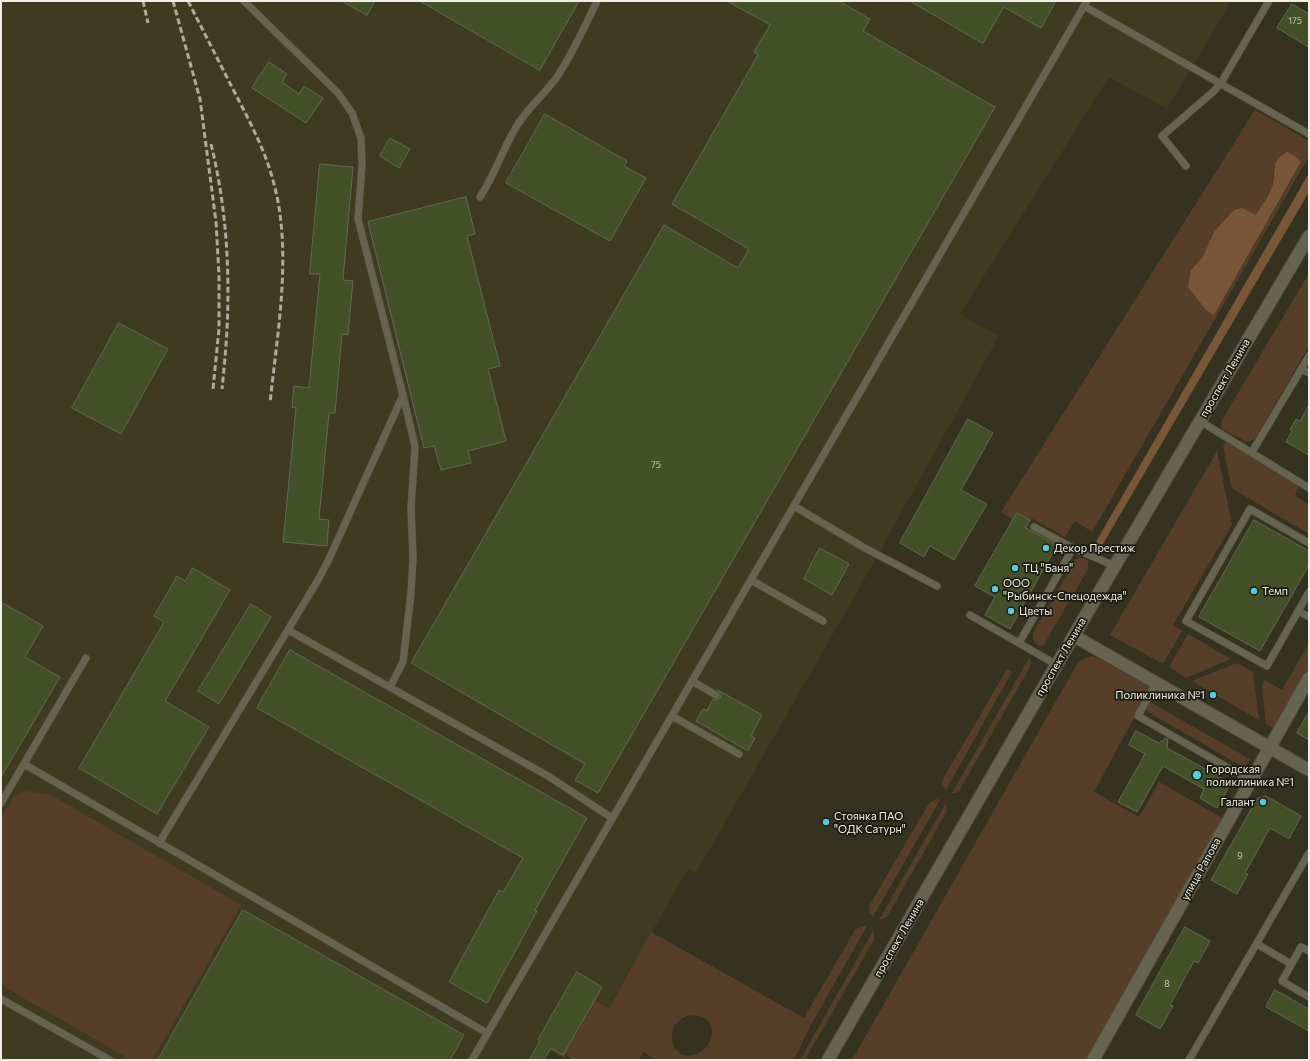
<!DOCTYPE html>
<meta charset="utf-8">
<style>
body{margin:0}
#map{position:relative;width:1310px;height:1061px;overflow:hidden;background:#353320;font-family:Commissioner,sans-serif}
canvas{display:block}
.frame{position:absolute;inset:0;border:2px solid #f0efe3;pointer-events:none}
</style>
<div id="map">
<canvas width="1310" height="1061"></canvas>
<div class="frame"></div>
</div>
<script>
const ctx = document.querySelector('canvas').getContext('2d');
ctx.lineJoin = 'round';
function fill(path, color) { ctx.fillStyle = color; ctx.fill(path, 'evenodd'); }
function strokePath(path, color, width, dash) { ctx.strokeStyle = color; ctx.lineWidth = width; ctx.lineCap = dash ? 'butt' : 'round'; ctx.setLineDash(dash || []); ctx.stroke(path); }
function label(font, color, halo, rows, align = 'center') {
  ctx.font = font + ' Commissioner,sans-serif'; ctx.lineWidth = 3.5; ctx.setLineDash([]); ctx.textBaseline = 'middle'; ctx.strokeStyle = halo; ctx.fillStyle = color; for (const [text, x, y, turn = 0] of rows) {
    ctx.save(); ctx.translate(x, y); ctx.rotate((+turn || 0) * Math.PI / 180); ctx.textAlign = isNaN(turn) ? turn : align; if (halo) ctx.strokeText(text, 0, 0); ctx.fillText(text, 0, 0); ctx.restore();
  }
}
const built = new Path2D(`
 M1 1H1231L1167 109 1109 77 960 314 999 336 865 578 696 873 688 869 608 1008 594 1000 551 1048 544 1060H1Z`);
const green = new Path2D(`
 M1255 110 1309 141V156L1092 532 1075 521 1065 537 1033 519 1030 520 1017 513 1013 520 1001 512ZM1295 156 1301 163 1214 315 1191 270 1202 258 1214 232 1242 208 1256 216 1272 187 1274 167Z
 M1309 273V346L1256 437C1252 441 1250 442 1245 441L1222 429 1221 426V422Z
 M1226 442 1299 485 1295 496 1309 505V534L1233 489 1231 485 1223 446Z
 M1217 451 1232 525 1173 625 1182 631 1163 664 1110 635Z
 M1081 558 1085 559 1088 561V569L1046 641 1044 645 1039 646C1034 643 1033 640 1033 633L1076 559Z
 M1188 634 1231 659 1186 678 1169 667Z
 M1309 643V669L1275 729 1266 724 1262 687 1265 680 1282 690Z
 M1091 656 1096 657 1148 686 1149 690 1094 792 1139 817 1159 782 1224 819 1088 1060H852L1076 666 1080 661Z
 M1029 658 1031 662 1030 667 959 791 956 793H952Z
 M1237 663 1253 672 1259 720 1192 681Z
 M1007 669 1012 672 946 790 942 784 943 779Z
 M1150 702 1250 759 1245 768 1148 712 1147 708Z
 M26 791 51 795 241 905 152 1060H131L1 985V818L14 796Z
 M936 799 940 800 873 917 870 913 869 906 929 803Z
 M946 803 947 811 887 917 879 920Z
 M863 926H867L812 1023 794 1060H657L643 1052 639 1060H574L566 1055 564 1058 550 1050 594 1000 609 1008 651 932 804 1018 855 930ZM687 1016C727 1010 715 1061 683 1055 677 1052 672 1045 672 1038 671 1027 677 1020 687 1016Z
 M873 931 875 938 805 1060H800Z`);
const forest = new Path2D(`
 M1287 152 1295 156 1301 162 1214 315 1206 310 1188 287 1191 270 1202 258 1214 232 1234 210 1242 208 1256 215C1261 206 1268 197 1272 187 1277 172 1269 162 1287 152Z
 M1309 173V192L1100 549 1096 553 1090 552Z`);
const building = new Path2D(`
 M342 1H375L367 15Z
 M420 1H579L540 70Z
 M727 1H839L870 19 863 31 995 107 598 793 575 780 585 764 411 663 664 225 738 268 749 249 672 204 758 55 754 52 770 25Z
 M910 1H1056L1041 28 1004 7 983 43Z
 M1292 4 1309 14V47L1277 28Z
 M269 62 287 74 282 82 299 94 304 86 323 98 306 123 252 88Z
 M545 114 627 161 624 166 646 178 610 241 506 183Z
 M390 138 410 149 399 168 380 156Z
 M320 164 353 167 343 280 353 281 348 335 342 334 335 413H329L319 519 329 520 327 546 283 542 296 408 292 407 294 386 309 388 320 274H310Z
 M466 197 475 234 467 236 500 366 488 369 506 441 468 451 471 463 441 470 434 446 424 448 368 222Z
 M119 323 168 349 121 434 72 408Z
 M1309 405V455L1286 442 1292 431 1290 430 1296 419 1300 421Z
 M968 419 993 433 961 490 987 504 954 560 930 546 924 557 900 543Z
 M1017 513 1030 520 1026 528 1057 545 1010 629 985 615 995 597 975 586Z
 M1254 520 1309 551V565L1260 651 1199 617Z
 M820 548 849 564 832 595 804 579Z
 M193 568 230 590 165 701 209 727 157 814 79 768 164 622 154 616 177 576 185 581Z
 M1 602 43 626 25 657 60 677 1 777Z
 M251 604 271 617 219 704 198 691Z
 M290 650 587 818 535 910 537 911 487 1003 449 982 499 890 503 892 523 858 257 708Z
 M718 690 762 715 751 736 755 738 748 751 696 721 703 709 707 711 713 699 716 700 720 698 721 695Z
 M1309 712V740L1297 733Z
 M1136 731 1159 743 1166 738 1168 739 1167 748 1231 783 1217 808 1200 798 1204 789 1163 766 1137 812 1118 802 1145 754 1129 745Z
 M1266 796 1301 816 1289 839 1270 828 1245 873 1248 874 1237 894 1211 880 1257 799Z
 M243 910 464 1035 450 1060H158Z
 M1185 927 1210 941 1198 963 1194 961 1170 1005 1173 1006 1160 1029 1136 1015Z
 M577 972 602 987 563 1055 551 1048 544 1060H529L540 1041 538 1040Z
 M1275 990 1309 1009V1031L1266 1007Z`);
const lane = new Path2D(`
 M244 1 338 93 352 113 361 138 362 165 358 219 403 395 415 446 411 508 413 558 411 593 403 662 390 687
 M1084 6 1309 134
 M1186 166 1162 136 1214 91 1221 83 1269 1
 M480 197C494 176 502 151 515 129 526 109 544 95 557 77 573 53 585 26 597 1
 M1301 369 1309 373
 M1200 421 1309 488
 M1252 452 1309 356
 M794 506 863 547 937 586
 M1034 527 1073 548 1115 566
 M1309 543 1250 509 1186 621 1267 666 1309 592
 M751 580 823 621
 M1298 611 1309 617
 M970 615 1057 665
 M288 630 548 776 612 818
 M1019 643 1073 548
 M692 681 716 695
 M1156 683 1138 716 1251 781
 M672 716 739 754
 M24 764 487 1033
 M1 803 86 658
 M159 843 318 580 329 559 403 395
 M1257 944 1291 964
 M1309 951 1301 947 1282 981 1309 997
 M1 999 110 1060
 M472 1060 1087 1
 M1189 1060 1309 853`);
const street = new Path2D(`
 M1093 1060 1309 678`);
const secondary = new Path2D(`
 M1074 636 1309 770
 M828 1060 1050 676 1309 236`);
const rail = new Path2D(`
 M143 1 148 23
 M173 1 200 99 216 222 219 275V329L213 389
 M188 1C204 32 219 62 235 93 251 124 267 154 275 188 292 255 277 335 270 403
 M211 144C226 205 230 267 227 329 226 349 224 369 222 389`);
const markers = [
 [1046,548,4,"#53cbdb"],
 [1015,568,4,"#53cbdb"],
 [995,589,4,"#53cbdb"],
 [1254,591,4,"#53cbdb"],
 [1011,611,4,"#53cbdb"],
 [1213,695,4,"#53cbdb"],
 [1197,775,5,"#53cbdb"],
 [1263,802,4,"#53cbdb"],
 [826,822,4,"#53cbdb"]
];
const numberNames = [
 ["175",1295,21],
 ["75",656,465],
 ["9",1240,856],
 ["8",1167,984]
];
const streetNames = [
 ["проспект Ленина",1225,378,-60],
 ["проспект Ленина",1061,657,-60],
 ["улица Рапова",1201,869,-61],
 ["проспект Ленина",899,938,-60]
];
const poiNames = [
 ["Декор Престиж",1054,548],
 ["ТЦ \"Баня\"",1023,568],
 ["ООО",1003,583],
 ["\"Рыбинск-Спецодежда\"",1003,596],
 ["Темп",1262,591],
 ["Цветы",1019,611],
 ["Поликлиника №1",1205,695,"right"],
 ["Городская",1206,769],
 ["поликлиника №1",1206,782],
 ["Галант",1255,802,"right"],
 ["Стоянка ПАО",834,816],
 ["\"ОДК Сатурн\"",834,829]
];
fill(built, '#3e3b20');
fill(green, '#573e29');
fill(forest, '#7a5638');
fill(building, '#445128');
strokePath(building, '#616854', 1);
strokePath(lane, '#504e3d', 8);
strokePath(street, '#504e3d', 14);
strokePath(secondary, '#504e3d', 14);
strokePath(lane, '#66644f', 7);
strokePath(street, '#66644f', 12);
strokePath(secondary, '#66644f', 12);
strokePath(rail, '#acab9c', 3, [6, 3]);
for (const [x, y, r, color] of markers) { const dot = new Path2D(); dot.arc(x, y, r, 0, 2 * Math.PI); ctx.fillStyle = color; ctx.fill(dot); strokePath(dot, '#1c1b12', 1.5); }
label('9px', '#c5c8b4', null, numberNames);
label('11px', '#f0efe3', '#1c1b12', streetNames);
label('11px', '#f0efe3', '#1c1b12', poiNames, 'left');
</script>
